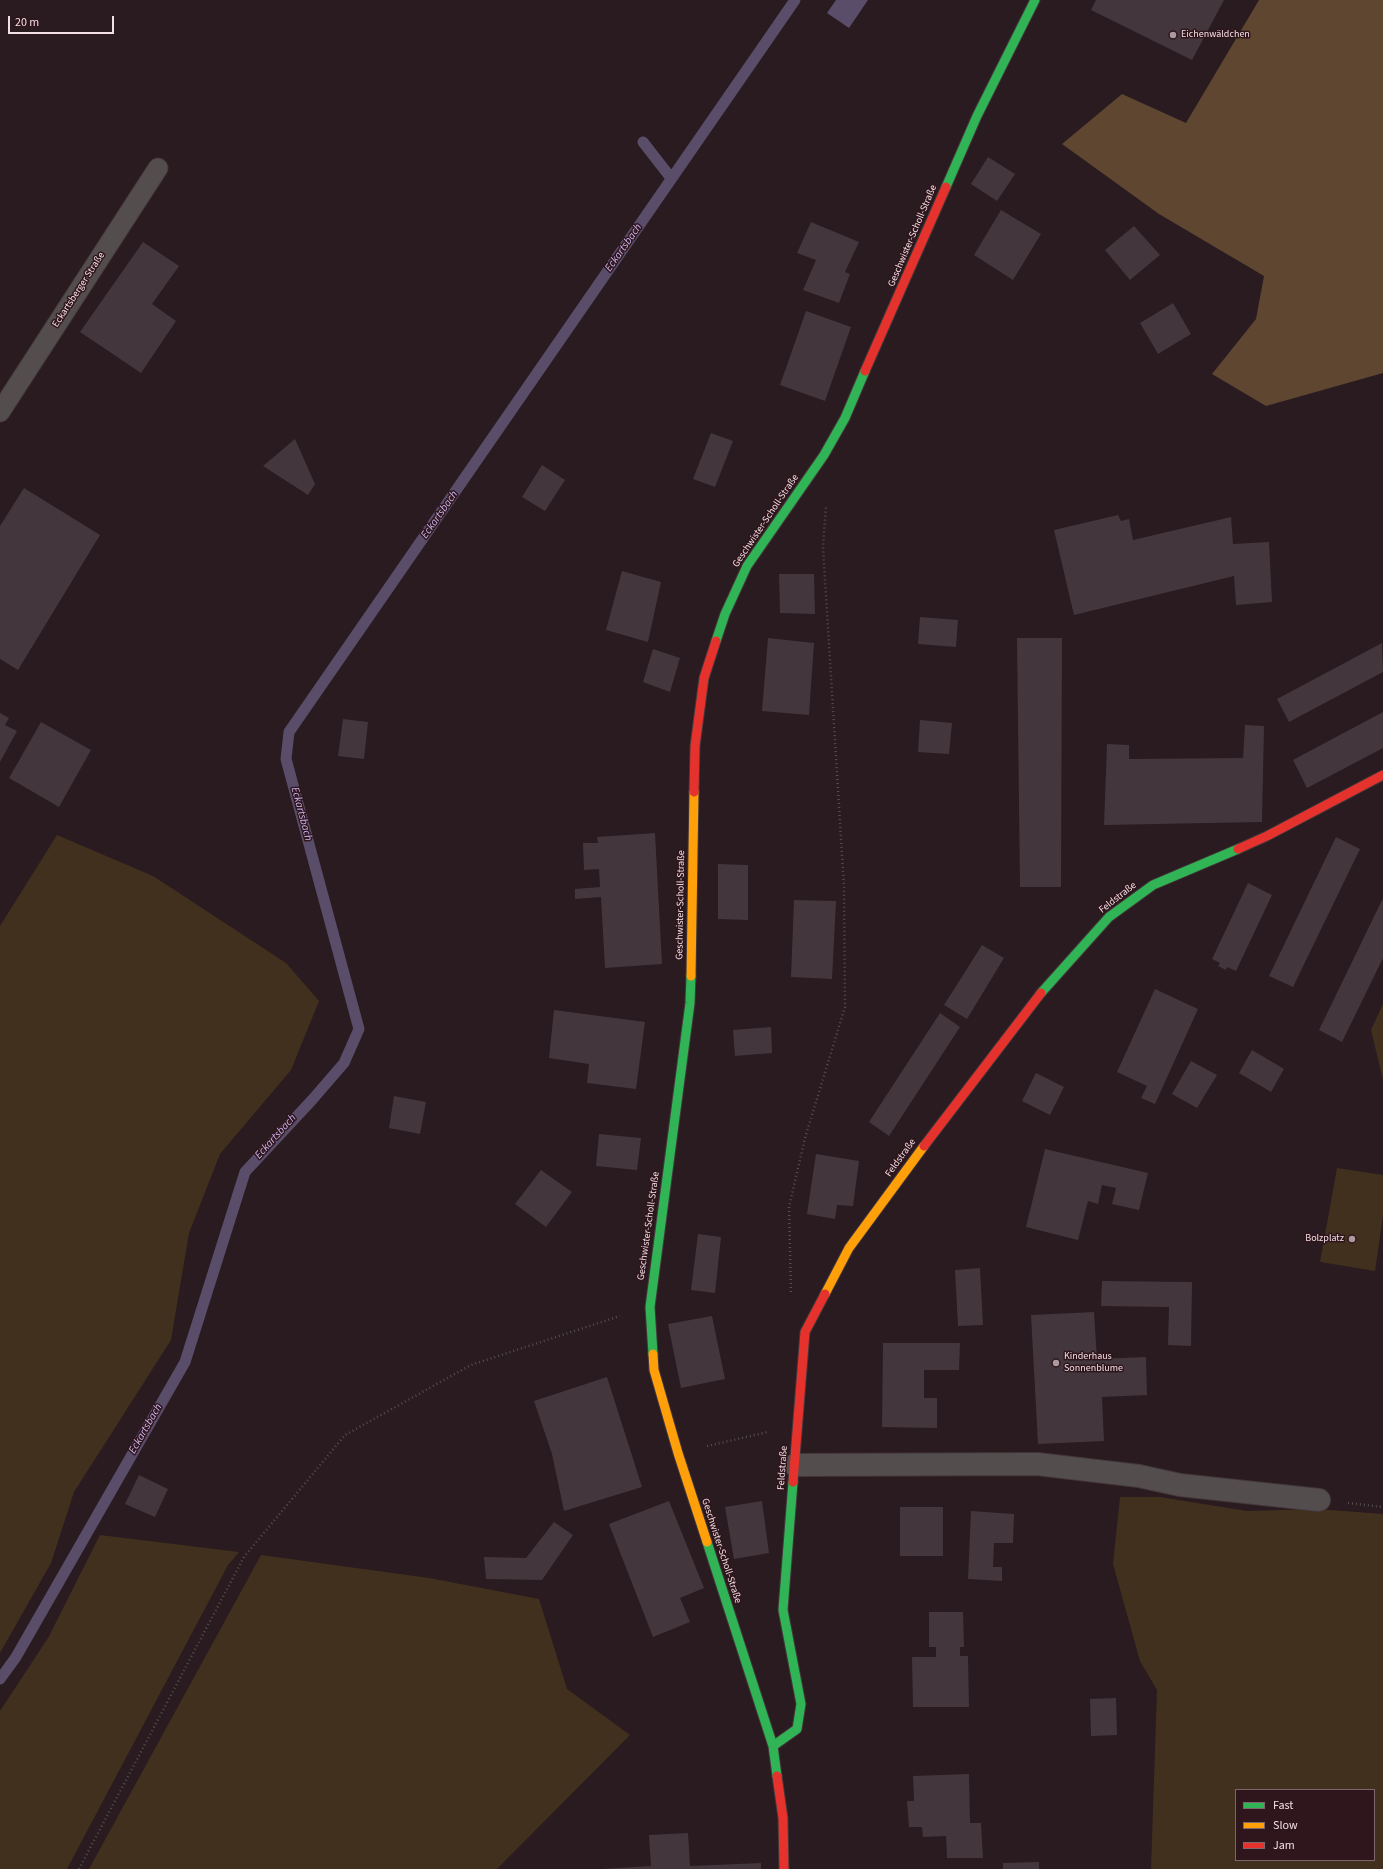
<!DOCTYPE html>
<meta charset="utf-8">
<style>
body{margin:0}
#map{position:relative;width:1383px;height:1869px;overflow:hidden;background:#291b1f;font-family:"Source Sans 3",sans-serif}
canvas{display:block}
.legend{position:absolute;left:1235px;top:1789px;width:140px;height:72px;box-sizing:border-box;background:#2f151c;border:1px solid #7d666c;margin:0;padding:5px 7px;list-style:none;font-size:12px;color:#f2dfe3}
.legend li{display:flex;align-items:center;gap:8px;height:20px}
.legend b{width:20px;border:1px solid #7d666c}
.scale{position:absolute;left:8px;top:16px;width:106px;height:18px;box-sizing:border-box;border:2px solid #f2dfe3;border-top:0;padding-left:5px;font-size:12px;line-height:14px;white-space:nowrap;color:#f2dfe3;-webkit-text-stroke:3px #2f151c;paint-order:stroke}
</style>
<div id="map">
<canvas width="1383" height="1869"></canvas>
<ul class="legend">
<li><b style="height:5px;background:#30b455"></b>Fast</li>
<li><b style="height:5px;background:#ff9f0a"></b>Slow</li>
<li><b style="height:5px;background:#e5322d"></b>Jam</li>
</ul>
<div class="scale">20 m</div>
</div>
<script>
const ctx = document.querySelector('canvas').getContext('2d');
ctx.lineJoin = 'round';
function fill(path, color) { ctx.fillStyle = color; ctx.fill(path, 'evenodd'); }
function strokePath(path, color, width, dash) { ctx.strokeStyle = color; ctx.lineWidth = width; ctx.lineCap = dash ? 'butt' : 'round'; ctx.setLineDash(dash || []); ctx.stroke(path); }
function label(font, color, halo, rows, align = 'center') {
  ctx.font = font + ' "Source Sans 3",sans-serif'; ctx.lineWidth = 3; ctx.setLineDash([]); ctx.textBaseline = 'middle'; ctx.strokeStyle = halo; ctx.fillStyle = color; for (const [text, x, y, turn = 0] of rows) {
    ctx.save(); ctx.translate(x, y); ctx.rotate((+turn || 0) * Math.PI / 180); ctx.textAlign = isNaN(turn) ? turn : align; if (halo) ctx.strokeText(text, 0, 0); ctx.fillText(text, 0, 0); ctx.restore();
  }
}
const green = new Path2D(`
 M57 835 153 876 286 963 319 1001 291 1070 220 1154 189 1233 171 1340 74 1492 51 1563 0 1653V926Z
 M1383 1004V1080L1371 1030Z
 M1337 1168 1383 1175V1216L1375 1271 1320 1262Z
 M1120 1497H1160L1247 1511 1316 1509 1383 1514V1869H1151L1157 1690 1140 1661 1113 1564ZM1236 1790H1374V1860H1236Z
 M100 1535 239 1552 228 1565 67 1869H0V1711L48 1638Z
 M261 1555 429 1578 539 1599 567 1689 630 1735 497 1869H89Z`);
const forest = new Path2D(`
 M1259 0H1383V373L1266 406 1212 374 1256 319 1264 276 1159 214 1062 144 1122 94 1186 123Z`);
const water = new Path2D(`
 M836 0H868L849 28 827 13Z`);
const stream = new Path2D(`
 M643 142 671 178
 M0 1679 16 1657 185 1362 245 1172 312 1100 344 1063 359 1029 286 759 289 732 795 0`);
const building = new Path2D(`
 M1096 0H1224L1192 60 1091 10Z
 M988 157 1015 174 997 201 971 184Z
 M1001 210 1041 234 1013 280 974 255Z
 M811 222 859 242 845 272 850 274 839 303 803 290 816 260 797 253Z
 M1134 226 1160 255 1130 280 1105 250Z
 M143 242 179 266 152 304 176 321 141 373 80 332Z
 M1173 303 1191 334 1158 354 1140 323Z
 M806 311 851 327 825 401 780 385Z
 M711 433 733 441 715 487 693 479Z
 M295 439 315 484 308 495 263 466Z
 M542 465 565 480 545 511 522 497Z
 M24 488 100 535 18 670 0 659V526Z
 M1118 515 1121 521 1129 519 1133 540 1231 517 1233 544 1269 542 1272 602 1236 605 1234 576 1074 615 1054 530Z
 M622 571 661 582 648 642 606 630Z
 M779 574H814L815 614 780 613Z
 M920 617 958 620 956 647 918 644Z
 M768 638 814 643 809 715 762 711Z
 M1017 638H1062L1061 887H1020Z
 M1382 643 1383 672 1289 722 1277 699Z
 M653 649 680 658 670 692 643 682Z
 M1383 712V748L1307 788 1293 760Z
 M0 713 9 718 5 725 17 731 0 762Z
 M343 719 368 722 364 759 338 756Z
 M920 720 952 723 949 754 918 752Z
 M41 722 91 750 59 807 9 778Z
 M1245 725 1264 726 1262 822 1104 825 1107 744 1129 745V759L1243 758Z
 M655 833 662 964 605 968 601 897 575 899V889L600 887 599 869 584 870 583 843H598L597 837Z
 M1336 837 1360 849 1293 987 1269 976Z
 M718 864 748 865V920L718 919Z
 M1248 883 1272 895 1236 971 1227 967 1226 970 1218 966 1220 963 1212 959Z
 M1383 898V958L1342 1042 1319 1030Z
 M794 900 836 901 832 979 791 977Z
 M982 945 1004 958 967 1019 944 1005Z
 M1155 989 1198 1009 1155 1104 1141 1098 1147 1086 1117 1072Z
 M554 1010 645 1022 636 1089 587 1083 589 1064 549 1058Z
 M940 1013 960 1027 889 1136 869 1122Z
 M771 1027 772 1053 735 1056 733 1030Z
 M1252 1050 1284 1069 1271 1092 1239 1073Z
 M1191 1061 1217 1075 1197 1108 1172 1094Z
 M1036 1073 1064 1087 1050 1115 1022 1101Z
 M394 1096 426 1102 420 1134 389 1128Z
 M599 1134 641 1138 637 1170 596 1166Z
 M1045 1149 1148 1173 1139 1210 1112 1204 1116 1188 1102 1185 1098 1204 1088 1201 1078 1240 1026 1227Z
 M816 1154 859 1161 853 1206 837 1205 835 1219 807 1214Z
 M541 1170 572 1192 546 1227 515 1204Z
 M698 1234 721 1237 715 1293 691 1290Z
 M980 1268 983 1325 958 1326 955 1270Z
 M1102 1281 1192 1282 1191 1346 1168 1345 1169 1307 1101 1306Z
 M1094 1312 1097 1359 1146 1357 1147 1395 1102 1397 1104 1441 1038 1444 1031 1315Z
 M712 1316 725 1379 681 1388 668 1324Z
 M883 1343H960L959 1370H924V1398H937V1428L882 1427Z
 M607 1377 642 1487 564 1511 552 1454 534 1401Z
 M139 1475 168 1489 155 1517 125 1504Z
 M669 1501 704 1588 680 1598 690 1622 653 1637 609 1524Z
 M762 1501 769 1553 734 1559 725 1507Z
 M900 1507H943V1556H900Z
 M971 1511 1014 1514 1013 1543H994L993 1567H1002V1581L968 1579Z
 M554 1522 573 1535 542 1580 486 1579 484 1557 526 1558Z
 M929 1612H963L964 1647H960V1656H968L969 1707H913L912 1657H936V1647H929Z
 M1116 1698 1117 1735 1091 1736 1090 1699Z
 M969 1774 970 1823H981L983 1858H947L946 1836 923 1837 922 1827H909L907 1801H914L913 1776Z
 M688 1833 690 1866 761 1863V1869H602L651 1866 649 1835Z
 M1039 1862V1869H1003V1863Z`);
const path = new Path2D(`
 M791 1292 789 1207 805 1138 845 1007 844 887 823 547 826 506
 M707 1446 768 1432
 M1348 1503 1383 1507
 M79 1869 244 1557 345 1435 471 1365 620 1316`);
const lane = new Path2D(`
 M0 412 158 168`);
const street = new Path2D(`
 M795 1465 1037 1464 1139 1476 1180 1485 1319 1500`);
const fast = new Path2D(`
 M946 187 977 116 1035 0
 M716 641 725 614 747 566 824 455 845 418 865 371
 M1041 993 1109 917 1153 885 1238 849
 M653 1354 650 1307 690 1003 691 976
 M707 1542 773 1746 777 1776
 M773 1746 797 1729 801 1704 783 1610 793 1482`);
const slow = new Path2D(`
 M691 976 694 792
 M825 1294 849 1248 924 1146
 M653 1354 654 1370 678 1453 707 1542`);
const jam = new Path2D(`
 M865 371 946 187
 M694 792 695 746 704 678 716 641
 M1238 849 1267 836 1383 775
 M924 1146 1041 993
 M793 1482 805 1332 825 1294
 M777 1776 783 1818 784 1869`);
const markers = [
 [1173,35,4,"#ac9a9e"],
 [1352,1239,4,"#ac9a9e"],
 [1056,1363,4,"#ac9a9e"]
];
const poiNames = [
 ["Eichenwäldchen",1181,35],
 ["Bolzplatz",1344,1239,"right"],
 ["Kinderhaus",1064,1357],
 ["Sonnenblume",1064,1369]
];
const streetNames = [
 ["Geschwister-Scholl-Straße",913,236,-67],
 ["Eckartsberger Straße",79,290,-57],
 ["Geschwister-Scholl-Straße",766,521,-56],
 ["Feldstraße",1118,898,-38],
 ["Geschwister-Scholl-Straße",681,905,-89],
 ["Feldstraße",901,1158,-54],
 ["Geschwister-Scholl-Straße",649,1226,-82],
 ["Feldstraße",783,1468,-86],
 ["Geschwister-Scholl-Straße",721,1551,72]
];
const waterNames = [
 ["Eckartsbach",624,248,-55],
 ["Eckartsbach",440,515,-55],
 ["Eckartsbach",301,814,75],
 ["Eckartsbach",276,1137,-48],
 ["Eckartsbach",146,1429,-60]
];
fill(green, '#42301f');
fill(forest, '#5e4631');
fill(water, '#594d6a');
strokePath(stream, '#594d6a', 11);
fill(building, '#43373d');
strokePath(lane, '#44373b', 21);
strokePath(street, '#44373b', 24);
strokePath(fast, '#44373b', 11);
strokePath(slow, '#44373b', 11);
strokePath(jam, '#44373b', 11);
strokePath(path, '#544e4f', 2.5, [1, 3]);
strokePath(lane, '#534e4d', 19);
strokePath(street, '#534e4d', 22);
strokePath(fast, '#30b455', 9);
strokePath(slow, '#ff9f0a', 9);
strokePath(jam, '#e5322d', 9);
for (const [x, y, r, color] of markers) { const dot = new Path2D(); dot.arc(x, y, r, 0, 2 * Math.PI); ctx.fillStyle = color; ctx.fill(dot); strokePath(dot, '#2f151c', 1.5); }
label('10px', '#f2dfe3', '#2f151c', poiNames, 'left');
label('10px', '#f2dfe3', '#2f151c', streetNames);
label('italic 11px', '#cbb6ee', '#2f151c', waterNames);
</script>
